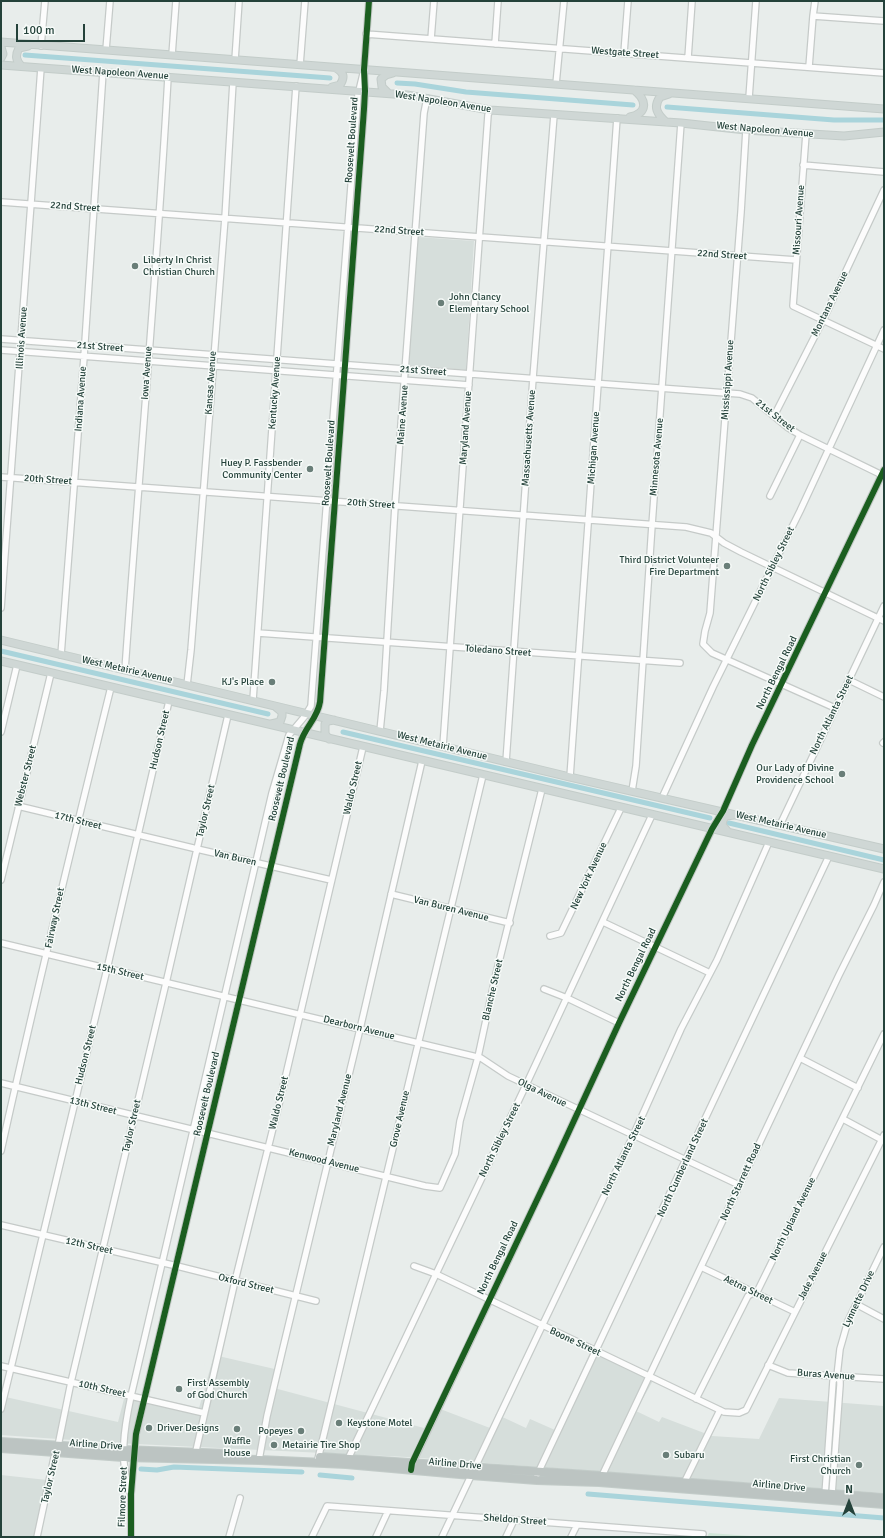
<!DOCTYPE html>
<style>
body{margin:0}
#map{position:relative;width:885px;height:1538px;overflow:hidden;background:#e8edeb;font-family:Signika,sans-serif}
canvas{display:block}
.frame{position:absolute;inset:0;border:2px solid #24423a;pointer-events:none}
.north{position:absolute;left:829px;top:1482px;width:40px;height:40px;-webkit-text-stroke:3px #f7fbf9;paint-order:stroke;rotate:0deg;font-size:11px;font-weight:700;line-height:16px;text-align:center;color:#24423a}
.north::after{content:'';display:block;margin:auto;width:14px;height:18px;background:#24423a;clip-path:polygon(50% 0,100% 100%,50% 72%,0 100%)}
.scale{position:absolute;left:16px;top:24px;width:69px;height:18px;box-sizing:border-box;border:2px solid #24423a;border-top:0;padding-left:5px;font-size:12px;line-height:14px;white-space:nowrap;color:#24423a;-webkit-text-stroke:3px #f7fbf9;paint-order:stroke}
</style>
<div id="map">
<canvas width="885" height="1538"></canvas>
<div class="frame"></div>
<div class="north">N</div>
<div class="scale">100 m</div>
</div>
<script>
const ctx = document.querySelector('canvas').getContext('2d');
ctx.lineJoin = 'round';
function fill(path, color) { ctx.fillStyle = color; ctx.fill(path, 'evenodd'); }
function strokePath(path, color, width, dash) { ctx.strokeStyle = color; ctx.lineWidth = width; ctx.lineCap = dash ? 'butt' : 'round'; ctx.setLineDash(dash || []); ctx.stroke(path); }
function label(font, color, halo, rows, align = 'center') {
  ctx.font = font + ' Signika,sans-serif'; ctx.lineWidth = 3; ctx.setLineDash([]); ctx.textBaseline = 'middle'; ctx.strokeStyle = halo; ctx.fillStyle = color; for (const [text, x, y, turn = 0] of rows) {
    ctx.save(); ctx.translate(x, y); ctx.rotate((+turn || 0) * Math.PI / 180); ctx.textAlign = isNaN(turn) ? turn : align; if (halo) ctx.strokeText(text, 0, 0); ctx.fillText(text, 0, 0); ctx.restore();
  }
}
const built = new Path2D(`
 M418 237 474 241 466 370 408 365Z
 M593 1346 655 1377 636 1411 659 1422 662 1417 712 1436 759 1439 779 1398 884 1406V1493L407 1457 115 1443 1 1435V1396L118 1422 126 1391 199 1408 214 1355 279 1370 274 1388 424 1428 435 1407 490 1428 496 1414 526 1428 530 1419 555 1430Z
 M1 1475 47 1480 34 1537H1Z`);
const green = new Path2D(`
 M709 1533 764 1537H707Z`);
const canal = new Path2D(`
 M25 55 330 78
 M397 83 415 84 466 92 633 105
 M667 107 834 120H884
 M1 651 268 714
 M343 732 710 818
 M729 823 884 860
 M141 1469 157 1470 174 1467 302 1472
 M320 1475 352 1478
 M588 1494 884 1518`);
const minor = new Path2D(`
 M813 16 884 21
 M366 34 884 73
 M431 39 434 1
 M495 44 498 1
 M41 46 45 1
 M106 50 110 1
 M624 53 628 1
 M172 55 176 1
 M688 58 692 1
 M235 60 239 1
 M300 65 305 1
 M809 67 813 16 815 1
 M556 84 564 1
 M749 98 756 1
 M746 130 741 212 710 613 705 631 703 644 712 653 835 708
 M806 134 793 306 884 349
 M803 165 884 172
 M1 202 796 260
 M1 339 740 394 752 398 787 427 800 435 884 476
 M1 350 469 385
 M774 416 823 320 884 190
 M1 477 686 527 711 533 724 543 741 552 884 621
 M770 496 800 435
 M1 608 41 68
 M258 633 680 663
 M61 655 84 357 103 72
 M125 670C139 472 157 275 168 77
 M849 680 884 697
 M187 685 191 650 225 218 233 82
 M253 700 296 86
 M380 731 384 691 395 506 424 113 427 98
 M1 732 17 665
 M883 743 884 742
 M443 746 488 115 490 110
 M506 762 533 378 554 115
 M570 777 617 118
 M632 791 636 766 652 525 681 123
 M662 798 713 687 800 511 884 330
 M18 806 197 849 331 880
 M780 825 884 606
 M1 880 51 673
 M391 894 510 923
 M603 922 710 973
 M550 936 561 933 621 808
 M1 943 481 1058 508 1076 739 1185
 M544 989 567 998 619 1023
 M800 1058 858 1088
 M1 1083 425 1186 440 1188 455 1154 460 1121 478 1057 495 978 542 789
 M843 1119 884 1141
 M1 1151C35 996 73 841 111 687
 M1 1225 177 1266 316 1301
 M414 1266 436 1274 724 1412 739 1413 746 1410 884 1135
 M701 1267 795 1312
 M856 1304 884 1319
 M768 1365 788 1373 884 1379
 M1 1366 204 1413
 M696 1399 748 1296 758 1290 884 1034
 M1 1409 107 969 169 701
 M195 1455 235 1281 280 1100 363 747
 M318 1459 483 775
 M259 1460 267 1416 283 1348 360 1029 422 761
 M347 1461 526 1085 652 815
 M411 1466 554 1164 619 1023 712 829 723 811 752 745 884 470
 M537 1475 829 856
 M601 1478 839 975 874 905 884 882
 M683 1485 720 1410
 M130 1492C119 1460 124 1429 131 1396L272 793 289 735 305 716 311 706 358 95 363 74
 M825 1495 833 1381 837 1376 840 1349 848 1321 884 1247
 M830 1496 832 1494 840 1385V1381L837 1376
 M37 1537 55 1453 58 1446 71 1382 166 983 228 715
 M131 1537V1494L136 1434 300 744C305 726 317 720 320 702L364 109 365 91 364 70 369 1
 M229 1537 240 1498
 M312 1537 327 1506 703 1534
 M376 1537 388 1511
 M442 1537 542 1326 633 1136 681 1029 717 960 769 842
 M506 1537 514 1520
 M571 1537 577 1525`);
const major = new Path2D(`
 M1 42 884 109
 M1 47 3 54 1 58
 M1 65 407 95 490 110 681 123 746 130 844 136 884 132
 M21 66C16 60 15 56 19 48L28 46
 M332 87 340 85C345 77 344 73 336 68
 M388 93 382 87 381 79 386 75 393 73
 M630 117C648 113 647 100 634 90
 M666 122C657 114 653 107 660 97L669 94
 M1 640 570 777 884 849
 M1 661 884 869
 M271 724 280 722 282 716V712L276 707
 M329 739 325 734V724L328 721 334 720
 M728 832 722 825 723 820 726 816 734 815`);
const highway = new Path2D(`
 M1 1442 123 1450 229 1454
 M1 1448 123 1457 259 1460 346 1464 471 1475 537 1480 599 1482 884 1504
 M320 1457 602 1476 884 1498`);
const cycleway = new Path2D(`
 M411 1470 412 1463 554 1164 619 1023 712 829 723 811 752 745 884 470
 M131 1537V1494L136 1434 300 744C305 726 317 720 320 702L364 109 365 91 364 70 369 1`);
const markers = [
 [135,266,4,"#697e78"],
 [441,303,4,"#697e78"],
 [310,469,4,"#697e78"],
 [727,566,4,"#697e78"],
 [272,682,4,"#697e78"],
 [842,774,4,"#697e78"],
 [179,1389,4,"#697e78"],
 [339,1423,4,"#697e78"],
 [149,1428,4,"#697e78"],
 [237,1429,4,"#697e78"],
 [301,1431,4,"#697e78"],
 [274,1445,4,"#697e78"],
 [666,1455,4,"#697e78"],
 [859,1465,4,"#697e78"]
];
const streetNames = [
 ["Westgate Street",625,53,4],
 ["West Napoleon Avenue",120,73,4],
 ["West Napoleon Avenue",443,102,9],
 ["West Napoleon Avenue",765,130,5],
 ["Roosevelt Boulevard",352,140,-86],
 ["22nd Street",75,207,4],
 ["Missouri Avenue",799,220,-86],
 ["22nd Street",399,231,4],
 ["22nd Street",722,255,4],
 ["Montana Avenue",830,304,-64],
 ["Illinois Avenue",22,338,-86],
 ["21st Street",100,347,4],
 ["21st Street",423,371,4],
 ["Iowa Avenue",147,373,-86],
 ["Mississippi Avenue",728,380,-86],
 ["Kansas Avenue",211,383,-86],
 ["Kentucky Avenue",275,393,-86],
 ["Indiana Avenue",81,399,-86],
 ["Maine Avenue",403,415,-86],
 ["21st Street",775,416,38],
 ["Maryland Avenue",466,428,-86],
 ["Massachusetts Avenue",529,438,-86],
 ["Michigan Avenue",594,448,-86],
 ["Minnesota Avenue",657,457,-85],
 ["Roosevelt Boulevard",329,463,-86],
 ["20th Street",48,480,4],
 ["20th Street",371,504,4],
 ["North Sibley Street",774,564,-64],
 ["Toledano Street",498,651,4],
 ["West Metairie Avenue",127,670,13],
 ["North Bengal Road",777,673,-64],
 ["North Atlanta Street",832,715,-64],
 ["Hudson Street",160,740,-77],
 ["West Metairie Avenue",442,746,14],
 ["Webster Street",26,776,-76],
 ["Roosevelt Boulevard",282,779,-77],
 ["Waldo Street",353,788,-77],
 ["Taylor Street",206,811,-77],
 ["17th Street",78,821,14],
 ["West Metairie Avenue",781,825,13],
 ["Van Buren",235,858,13],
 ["New York Avenue",589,876,-65],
 ["Van Buren Avenue",451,909,14],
 ["Fairway Street",55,918,-78],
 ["North Bengal Road",636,965,-64],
 ["15th Street",120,972,13],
 ["Blanche Street",493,990,-77],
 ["Dearborn Avenue",359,1028,14],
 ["Hudson Street",86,1055,-76],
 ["Olga Avenue",542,1093,26],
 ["Roosevelt Boulevard",207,1094,-77],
 ["Waldo Street",279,1103,-76],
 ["13th Street",93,1106,14],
 ["Maryland Avenue",340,1110,-76],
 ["Grove Avenue",400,1119,-77],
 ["Taylor Street",132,1126,-77],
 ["North Sibley Street",500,1140,-64],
 ["North Atlanta Street",624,1156,-64],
 ["Kenwood Avenue",324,1161,14],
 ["North Cumberland Street",683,1168,-65],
 ["North Starrett Road",741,1182,-65],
 ["North Upland Avenue",793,1219,-64],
 ["12th Street",89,1246,13],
 ["North Bengal Road",498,1258,-64],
 ["Jade Avenue",813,1276,-63],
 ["Oxford Street",246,1284,14],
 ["Aetna Street",748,1290,26],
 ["Lynnette Drive",859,1299,-65],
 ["Boone Street",575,1342,25],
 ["Buras Avenue",826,1375,4],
 ["10th Street",102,1389,13],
 ["Airline Drive",96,1445,4],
 ["Airline Drive",455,1464,5],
 ["Taylor Street",51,1477,-77],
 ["Airline Drive",779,1486,5],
 ["Filmore Street",123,1497,-88],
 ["Sheldon Street",515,1520,4]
];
const poiNames = [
 ["Liberty In Christ",143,260],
 ["Christian Church",143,272],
 ["John Clancy",449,297],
 ["Elementary School",449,309],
 ["Huey P. Fassbender",302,463,"right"],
 ["Community Center",302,475,"right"],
 ["Third District Volunteer",719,560,"right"],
 ["Fire Department",719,572,"right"],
 ["KJ's Place",264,682,"right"],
 ["Our Lady of Divine",834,768,"right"],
 ["Providence School",834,780,"right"],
 ["First Assembly",187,1383],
 ["of God Church",187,1395],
 ["Keystone Motel",347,1423],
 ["Driver Designs",157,1428],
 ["Popeyes",293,1431,"right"],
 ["Waffle",237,1441,"center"],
 ["House",237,1453,"center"],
 ["Metairie Tire Shop",282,1445],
 ["Subaru",674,1455],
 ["First Christian",851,1459,"right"],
 ["Church",851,1471,"right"]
];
fill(built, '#d6dedb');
fill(green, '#d1e6d8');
strokePath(canal, '#a9d4db', 5);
strokePath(minor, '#c5cac8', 8);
strokePath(major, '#c3ccc9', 9);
strokePath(highway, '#c3ccc9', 10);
strokePath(minor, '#fcfcfc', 5.5);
strokePath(major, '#cfd7d5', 7);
strokePath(highway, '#bcc4c2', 8);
strokePath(cycleway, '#1b5e20', 6);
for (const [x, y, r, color] of markers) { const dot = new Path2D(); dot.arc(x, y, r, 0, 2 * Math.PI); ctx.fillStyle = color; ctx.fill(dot); strokePath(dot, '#f7fbf9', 1.5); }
label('10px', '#24423a', '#f7fbf9', streetNames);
label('10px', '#24423a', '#f7fbf9', poiNames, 'left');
</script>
